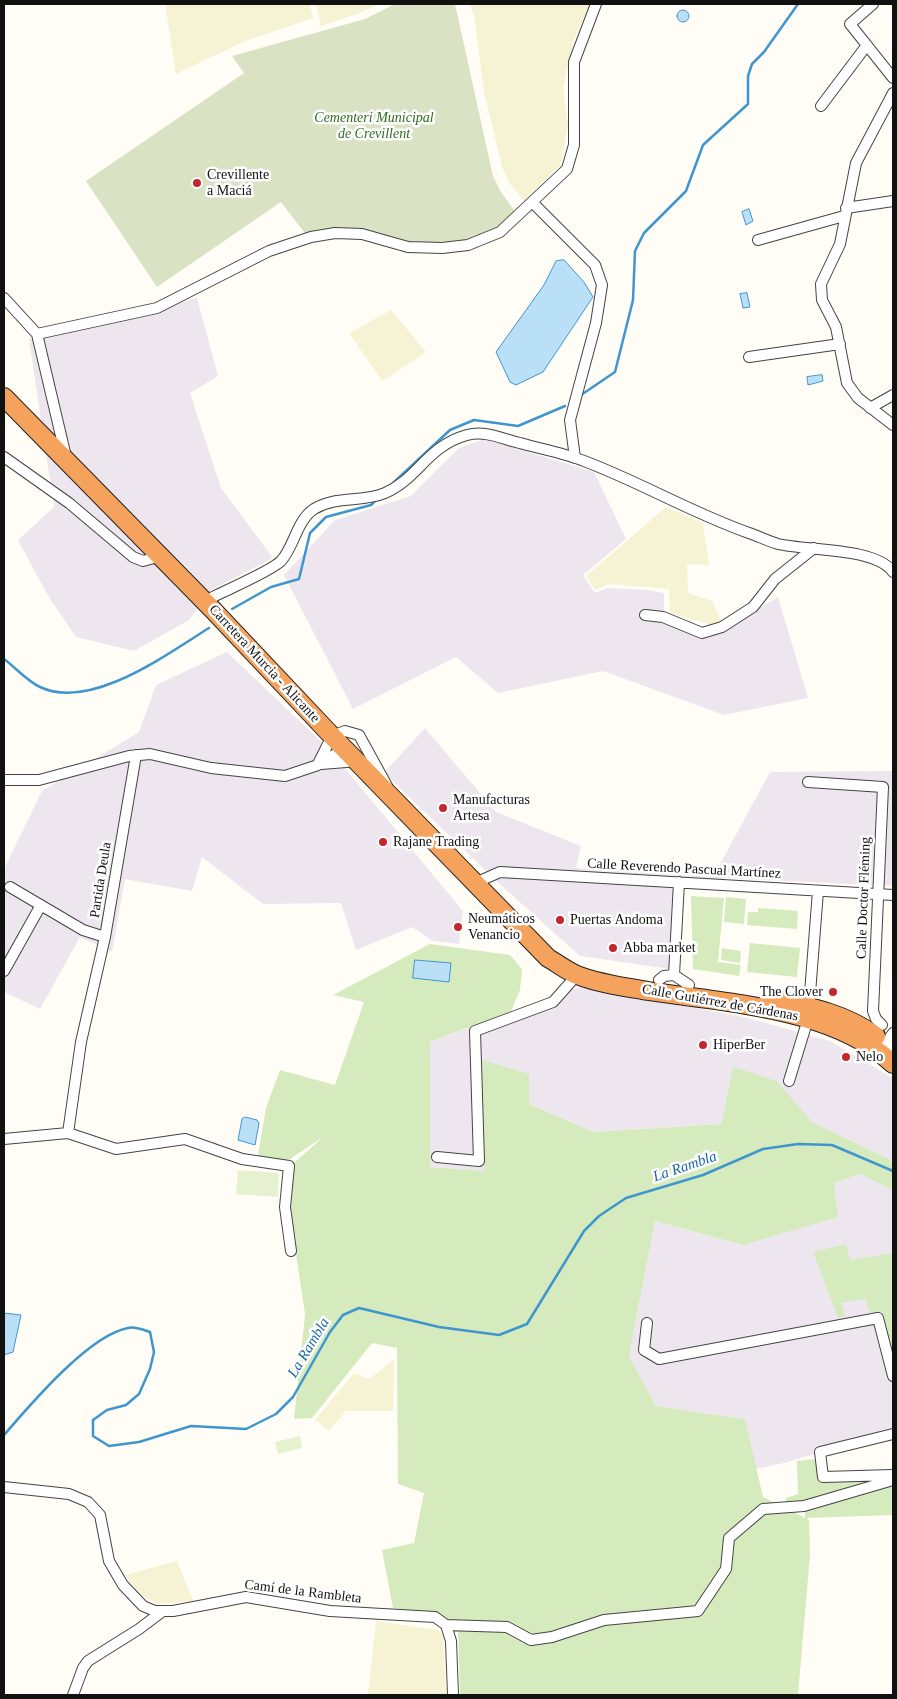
<!DOCTYPE html>
<meta charset="utf-8">
<style>
body{margin:0}
#map{position:relative;width:897px;height:1699px;overflow:hidden;background:#fffdf5;font-family:Georgia,serif}
canvas{display:block}
.frame{position:absolute;inset:0;border:5px solid #111;pointer-events:none}
</style>
<div id="map">
<canvas width="897" height="1699"></canvas>
<div class="frame"></div>
</div>
<script>
const ctx = document.querySelector('canvas').getContext('2d');
ctx.lineJoin = 'round';
function fill(path, color) { ctx.fillStyle = color; ctx.fill(path, 'evenodd'); }
function strokePath(path, color, width, dash) { ctx.strokeStyle = color; ctx.lineWidth = width; ctx.lineCap = dash ? 'butt' : 'round'; ctx.setLineDash(dash || []); ctx.stroke(path); }
function label(font, color, halo, rows, align = 'center') {
  ctx.font = font + ' Georgia,serif'; ctx.lineWidth = 5; ctx.setLineDash([]); ctx.textBaseline = 'middle'; ctx.strokeStyle = halo; ctx.fillStyle = color; for (const [text, x, y, turn = 0] of rows) {
    ctx.save(); ctx.translate(x, y); ctx.rotate((+turn || 0) * Math.PI / 180); ctx.textAlign = isNaN(turn) ? turn : align; if (halo) ctx.strokeText(text, 0, 0); ctx.fillText(text, 0, 0); ctx.restore();
  }
}
const industrial = new Path2D(`
 M197 298 218 376 190 393 221 488 273 558 211 590 189 620 134 651 76 637 50 599 18 540 54 507 29 339Z
 M485 439 594 472 626 539 583 575 595 593 607 588 647 590 664 593V614L699 627 719 632 778 597 808 698 724 715 603 671 498 693 456 657 353 709 284 575 335 520 411 496 459 448Z
 M227 652 329 749 463 911 459 944 433 941 412 927 356 950 341 903 263 904 202 857 192 891 125 879 112 952 80 937 40 1009 4 992V869L42 791 139 732 156 685Z
 M425 728 496 812 581 846 576 868 713 877 770 772 893 771V886L726 878 673 887 670 969 580 956 503 887 384 773Z
 M579 987 744 1017 830 1041 893 1078V1161L811 1122 777 1081 733 1068 721 1124 594 1132 529 1104 479 1060 484 1171 430 1167V1042Z
 M860 1174 893 1190V1431L784 1463 756 1469 745 1419 656 1406 629 1356 655 1221 743 1245 834 1183Z`);
const farmland = new Path2D(`
 M165 4H310L313 18 243 42 176 74Z
 M316 4H379L360 13 321 26Z
 M470 4H590L574 39 563 87 568 125 561 164 524 201 510 184 502 167 484 92 474 15Z
 M391 310 426 352 382 381 349 333Z
 M666 507 703 523 709 565 687 564 688 593 712 601 721 621 712 625 670 613 669 589 609 584 595 590 586 576Z
 M394 1360 393 1411H346L329 1431 315 1420 354 1373 369 1379Z
 M177 1561 193 1601 156 1604 139 1594 126 1575Z
 M376 1621 438 1630 443 1636 446 1695H368Z`);
const green = new Path2D(`
 M691 896 724 898 718 962 741 965 739 976 693 969Z
 M726 897 746 899 744 924 724 922Z
 M758 908 798 911 797 929 747 925 748 912H758Z
 M750 943 800 948 797 977 747 972Z
 M430 944 510 955 522 969 520 990 511 1011 430 1042V1167L484 1171 479 1059 529 1074V1104L594 1132 721 1124 733 1067 777 1081 812 1122 893 1161V1190L860 1174 834 1183 838 1217 743 1245 655 1221 629 1356 656 1406 745 1419 763 1497 805 1518V1511L893 1483V1515L807 1518 809 1520 810 1555 798 1695H460L458 1631 393 1608 382 1550 414 1543 424 1493 398 1484 397 1348 372 1343 312 1418 294 1419 305 1314 289 1207 294 1163 323 1137 278 1167 257 1161 266 1108 280 1070 335 1085 364 1002 333 995Z
 M722 948 741 951 740 963 721 960Z
 M846 1244 850 1260 893 1253V1361L882 1312 870 1313 865 1299 841 1303 845 1316 838 1318 813 1252Z
 M814 1459 820 1480 886 1478 805 1501 786 1502V1498L798 1494 797 1461Z`);
const cemetery = new Path2D(`
 M395 4H455L493 176 501 192 516 213C490 238 449 249 413 243 394 239 373 230 353 229 339 228 321 230 307 234L304 232 281 202 157 287 86 181 244 73 232 56 365 19Z`);
const pitch = new Path2D(`
 M238 1170 279 1173 278 1197 236 1194Z
 M300 1436 302 1448 278 1454 275 1442Z`);
const water = new Path2D(`
 M677 16a6 6 0 1 1 12 0a6 6 0 1 1-12 0Z
 M749 209 753 221 746 225 742 212Z
 M564 260 584 282 593 297 543 372 516 385 510 382 496 352 544 285 556 261Z
 M747 293 750 307 743 308 740 294Z
 M822 375 823 381 808 385 807 377Z
 M415 960 451 963 449 982 413 978Z
 M245 1117 257 1120 259 1123 255 1145 238 1140 242 1119Z
 M4 1313 21 1315 13 1352 4 1355Z`);
const stream = new Path2D(`
 M581 395 615 372 633 300 635 251 644 233 686 191 703 145 748 104V76L752 64 764 52 798 4
 M392 484 450 430 474 420 518 426 565 406
 M232 609 271 587 299 579 310 533 326 517 371 505 375 501
 M4 659C15 667 27 681 40 687 91 711 167 654 209 628
 M4 1435C30 1405 89 1335 128 1328 134 1326 144 1330 150 1332L154 1352 150 1369 139 1394 126 1405 107 1410 93 1420V1436L109 1446 139 1442 191 1426 246 1429 276 1414 293 1397 330 1332 343 1315 359 1308 439 1327 499 1335 527 1324 584 1231 599 1216 626 1198 703 1175 763 1149 798 1144 832 1145 893 1171`);
const street = new Path2D(`
 M873 4 850 24 893 78
 M893 93 856 163 840 244 821 284 822 300 836 327 847 383 858 398 893 425
 M821 106 867 45
 M532 202 595 265 602 285 596 323 570 420 575 458
 M846 208 893 201
 M758 240 844 216
 M4 298 37 334
 M749 357 840 344
 M870 408 893 395
 M4 457 69 503 133 557 143 561 161 556
 M66 457 37 334 157 308 269 251 311 237 335 233 362 234 408 247 442 248 468 245 500 232 567 169 574 145V62L596 4
 M205 601C221 592 270 572 281 561 294 547 297 520 314 509 337 495 362 503 385 493 418 479 427 446 467 435 486 430 502 439 520 443 541 449 564 453 584 461 640 482 692 513 749 533 758 536 768 541 778 544 807 551 875 547 893 572
 M645 615 663 617 702 633 722 627 753 607 775 579 814 548
 M136 755 105 937 81 1042 68 1133 116 1149 185 1139 242 1159 289 1166 285 1207 291 1251
 M318 764 332 736 345 731 359 735 387 786
 M321 764 359 761
 M4 780H39L129 756 150 754 211 768 285 776 318 765 345 748
 M808 782 883 787 873 1011 876 1019 882 1025
 M475 883 500 872 893 895
 M10 887 83 930 105 937
 M4 971 41 905
 M674 975 679 882
 M659 980 664 976 674 975 689 985
 M809 1006 818 891
 M869 1039 893 1044
 M888 1050 890 1037 893 1033
 M789 1081 808 1019
 M4 1139 68 1133
 M437 1157 479 1161 475 1031 553 1002 577 975
 M647 1323 644 1350 659 1359 878 1318 893 1376
 M893 1434 820 1452 823 1477 893 1475
 M4 1487 69 1494 88 1502 100 1515 109 1561 123 1585 143 1606 155 1611H173L246 1597 330 1611 435 1617 446 1625 451 1641 453 1695
 M446 1625 507 1627 531 1640 552 1637 604 1620 698 1611 726 1569 729 1538 763 1509 804 1506 893 1480
 M73 1695 83 1668 88 1661 139 1629 163 1611`);
const highway = new Path2D(`
 M4 397 213 610 332 736 548 958C557 963 567 971 577 975 600 984 625 987 648 991 727 1003 834 1008 893 1064
 M770 999C810 1007 842 1012 876 1036`);
const markers = [
 [197,183,5,"#c4262e"],
 [443,808,5,"#c4262e"],
 [383,842,5,"#c4262e"],
 [560,920,5,"#c4262e"],
 [458,927,5,"#c4262e"],
 [613,948,5,"#c4262e"],
 [833,992,5,"#c4262e"],
 [703,1045,5,"#c4262e"],
 [846,1057,5,"#c4262e"]
];
const parkNames = [
 ["Cementeri Municipal",374,118],
 ["de Crevillent",374,134]
];
const poiNames = [
 ["Crevillente",207,175],
 ["a Maciá",207,191],
 ["Manufacturas",453,800],
 ["Artesa",453,816],
 ["Rajane Trading",393,842],
 ["Neumáticos",468,919],
 ["Venancio",468,935],
 ["Puertas Andoma",570,920],
 ["Abba market",623,948],
 ["The Clover",823,992,"right"],
 ["HiperBer",713,1045],
 ["Nelo",856,1057]
];
const streetNames = [
 ["Carretera Murcia - Alicante",264,664,47],
 ["Calle Reverendo Pascual Martínez",684,869,3],
 ["Partida Deula",101,880,-81],
 ["Calle Doctor Fléming",864,898,-88],
 ["Calle Gutiérrez de Cárdenas",720,1003,10],
 ["Camí de la Rambleta",303,1592,7]
];
const waterNames = [
 ["La Rambla",685,1167,-19],
 ["La Rambla",309,1348,-59]
];
fill(industrial, '#eee6ef');
fill(farmland, '#f6f3d4');
fill(green, '#d5ebbd');
fill(cemetery, '#d9e3c4');
fill(pitch, '#e6f2cf');
fill(water, '#b9e0f7');
strokePath(water, '#3f96cf', 1);
strokePath(stream, '#3f96cf', 2.5);
strokePath(street, '#444', 12);
strokePath(highway, '#222', 20);
strokePath(street, '#fff', 10);
strokePath(highway, '#f5a25d', 18);
for (const [x, y, r, color] of markers) { const dot = new Path2D(); dot.arc(x, y, r, 0, 2 * Math.PI); ctx.fillStyle = color; ctx.fill(dot); strokePath(dot, '#fff', 2); }
label('italic 14px', '#2f6b1f', '#fff', parkNames);
label('14px', '#111', '#fff', poiNames, 'left');
label('14px', '#111', '#fff', streetNames);
label('italic 15px', '#1768a6', '#fff', waterNames);
</script>
